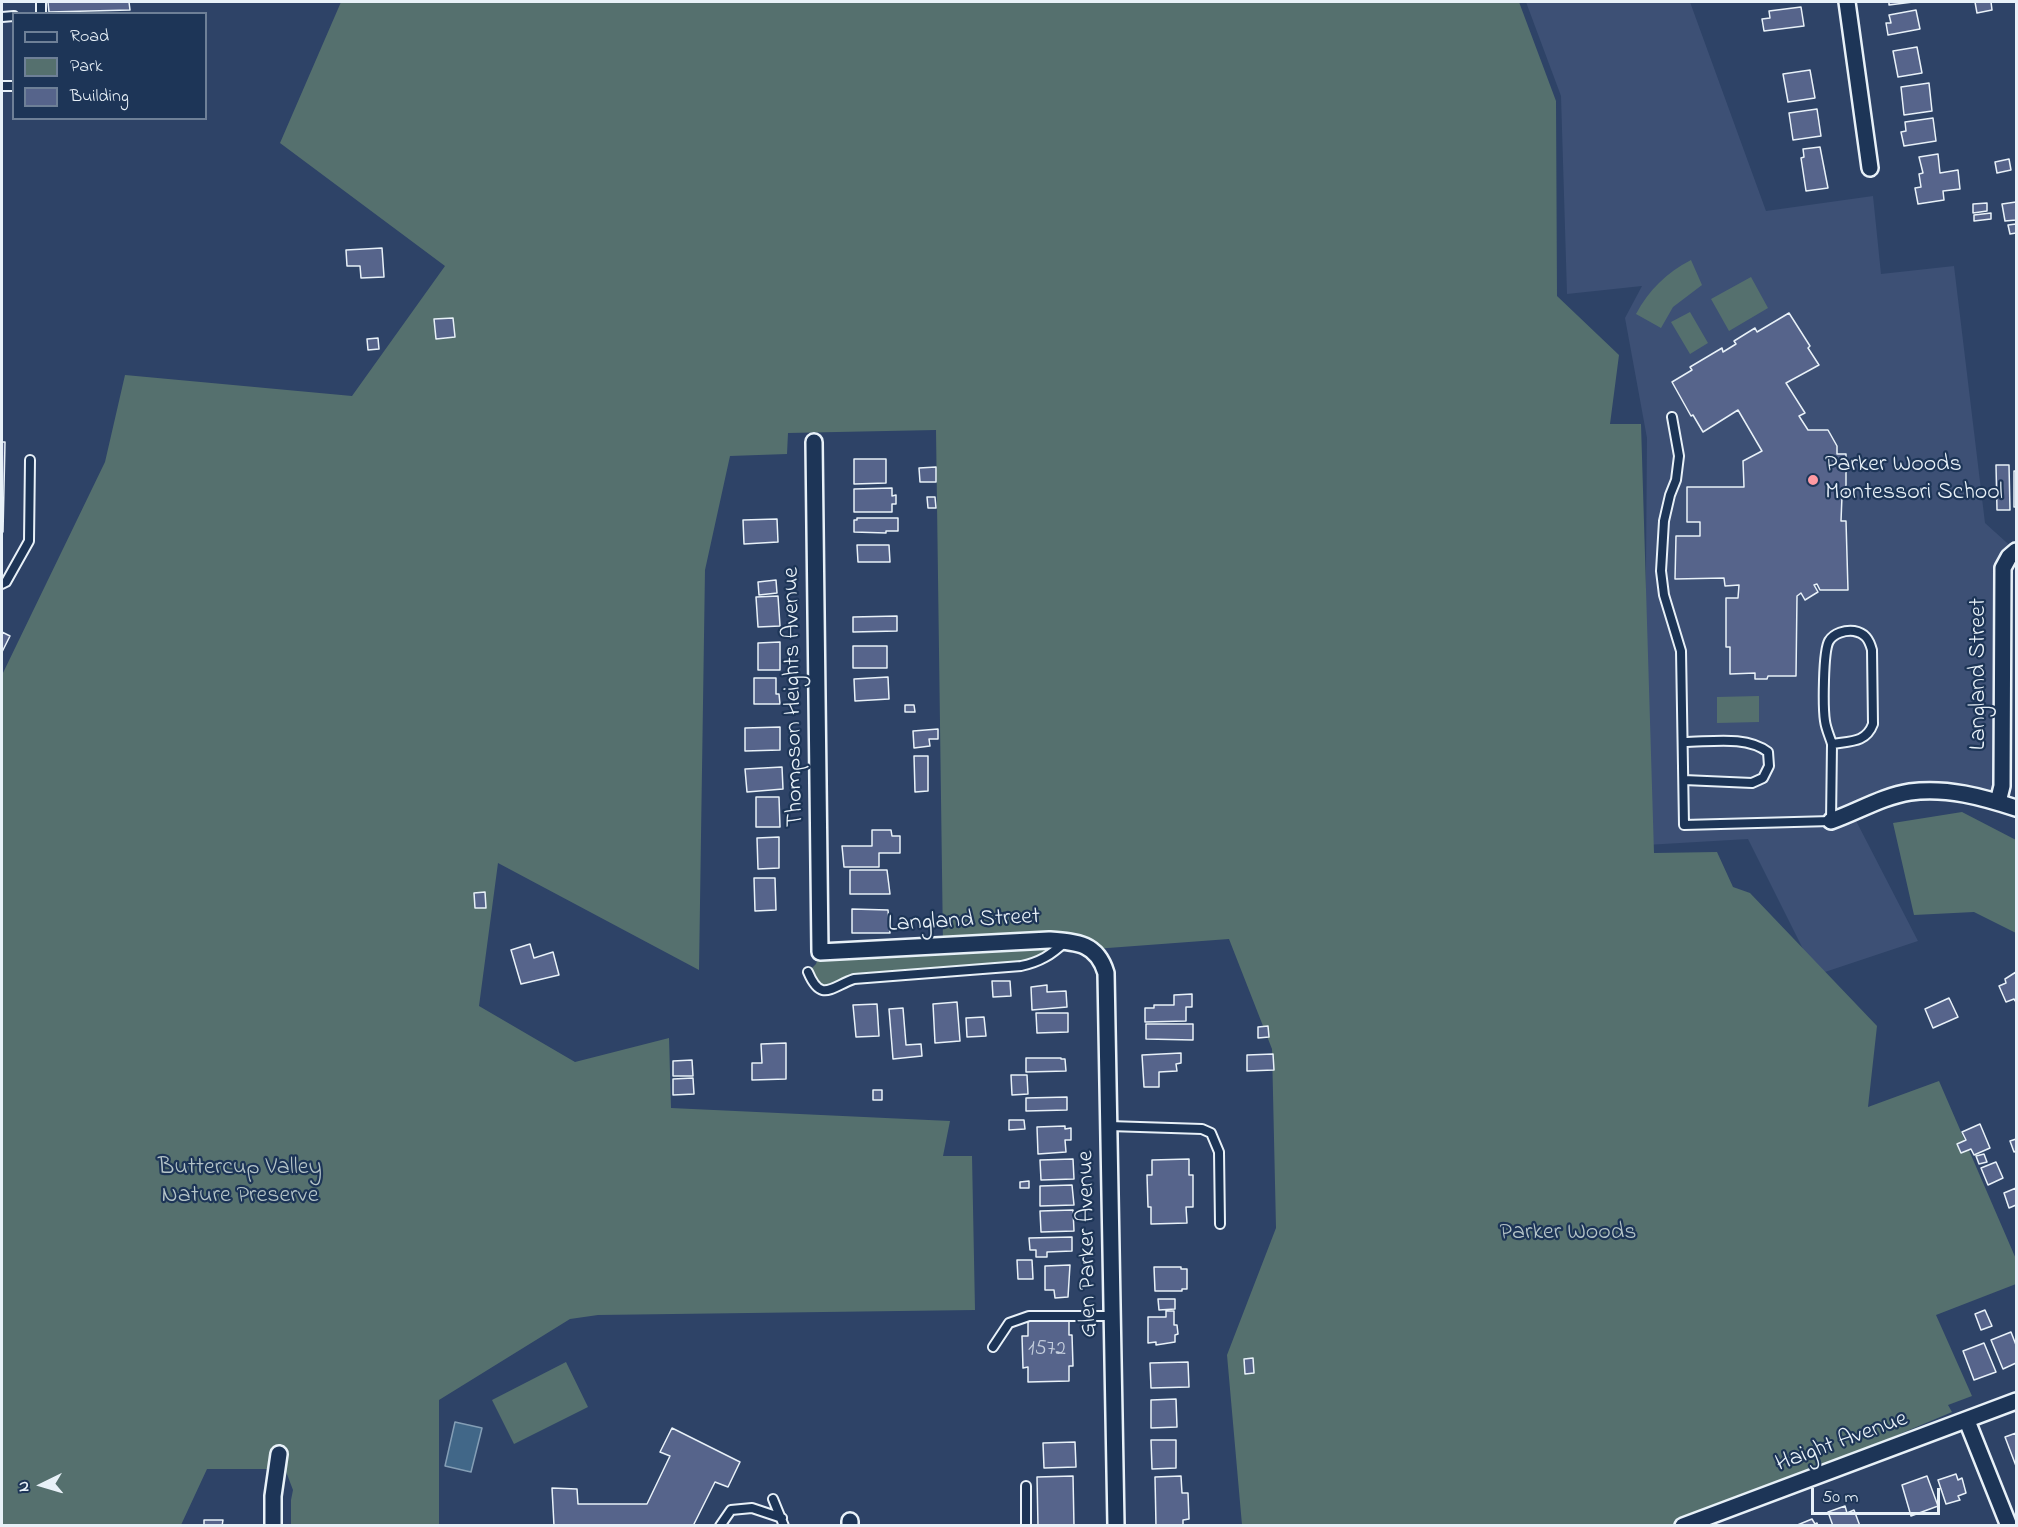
<!DOCTYPE html>
<style>
body{margin:0}
#map{position:relative;width:2018px;height:1527px;overflow:hidden;background:#2e4367;font-family:"Indie Flower",sans-serif}
canvas{display:block}
.frame{position:absolute;inset:0;border:3px solid #e8f1f8;pointer-events:none}
.legend{position:absolute;left:12px;top:12px;width:195px;height:108px;box-sizing:border-box;background:#1d3557;border:2px solid #6e8097;margin:0;padding:8px 10px;list-style:none;font-size:18px;color:#e8f1f8}
.legend li{display:flex;align-items:center;gap:12px;height:30px}
.legend b{width:30px;border:2px solid #6e8097}
.north{position:absolute;left:12px;top:1455px;width:60px;height:60px;-webkit-text-stroke:4px #1d3557;paint-order:stroke;rotate:265deg;font-size:16px;font-weight:700;line-height:24px;text-align:center;color:#e8f1f8}
.north::after{content:'';display:block;margin:auto;width:21px;height:27px;background:#e8f1f8;clip-path:polygon(50% 0,100% 100%,50% 72%,0 100%)}
.scale{position:absolute;left:1811px;top:1488px;width:129px;height:27px;box-sizing:border-box;border:3px solid #e8f1f8;border-top:0;padding-left:8px;font-size:18px;line-height:21px;white-space:nowrap;color:#e8f1f8;-webkit-text-stroke:4px #1d3557;paint-order:stroke}
</style>
<div id="map">
<canvas width="2018" height="1527"></canvas>
<div class="frame"></div>
<ul class="legend">
<li><b style="height:8px;background:#1d3557"></b>Road</li>
<li><b style="height:16px;background:#55706e"></b>Park</li>
<li><b style="height:16px;background:#56648b"></b>Building</li>
</ul>
<div class="north">N</div>
<div class="scale">50 m</div>
</div>
<script>
const ctx = document.querySelector('canvas').getContext('2d');
ctx.lineJoin = 'round';
function fill(path, color) { ctx.fillStyle = color; ctx.fill(path, 'evenodd'); }
function strokePath(path, color, width, dash) { ctx.strokeStyle = color; ctx.lineWidth = width; ctx.lineCap = dash ? 'butt' : 'round'; ctx.setLineDash(dash || []); ctx.stroke(path); }
function label(font, color, halo, rows, align = 'center') {
  ctx.font = font + ' "Indie Flower",sans-serif'; ctx.lineWidth = 4.5; ctx.setLineDash([]); ctx.textBaseline = 'middle'; ctx.strokeStyle = halo; ctx.fillStyle = color; for (const [text, x, y, turn = 0] of rows) {
    ctx.save(); ctx.translate(x, y); ctx.rotate((+turn || 0) * Math.PI / 180); ctx.textAlign = isNaN(turn) ? turn : align; if (halo) ctx.strokeText(text, 0, 0); ctx.fillText(text, 0, 0); ctx.restore();
  }
}
const built = new Path2D(`
 M1526 2H1690L1766 211 1873 196 1881 274 1954 266 1985 523 2016 551 2009 557 1998 802 1911 792 1852 813 1918 941 1816 975 1748 839 1646 845 1644 825 1647 438 1625 318 1642 286 1567 294 1561 96Z`);
const green = new Path2D(`
 M341 2H1519L1556 101 1557 296 1619 355 1610 424H1641L1654 853 1717 852 1733 887 1750 893 1877 1026 1868 1107 1939 1081 2016 1259V1284L1936 1315 1972 1396 1948 1405 1952 1412 1684 1525H1242L1227 1355 1276 1228 1272 1049 1229 939 1054 952 1037 962 854 979 825 991 808 972 816 964 820 952 943 945 936 430 788 433 787 454 730 456 705 570 699 970 498 863 479 1006 575 1062 669 1038 671 1108 950 1121 943 1156H972L975 1310 598 1315 570 1319 439 1400V1525H291V1500L293 1490 285 1469H207L181 1525H2V675L105 462 125 375 352 396 445 266 280 143Z
 M1691 260 1702 285 1673 307 1661 328 1636 314C1649 290 1666 273 1691 260Z
 M1751 277 1768 308 1729 331 1711 299Z
 M1690 312 1708 343 1690 354 1671 322Z
 M1759 696V722L1717 723V697Z
 M1962 812 2016 840V933L1974 912 1914 915 1893 823Z
 M566 1362 588 1407 514 1444 492 1400Z`);
const water = new Path2D(`
 M455 1422 482 1428 471 1472 445 1466Z`);
const building = new Path2D(`
 M48 2H129L130 10 49 12Z
 M1889 2H1913L1889 5Z
 M1975 2H1991L1992 10 1977 13Z
 M1801 7 1804 26 1764 31 1762 19 1770 18 1769 11Z
 M1916 10 1920 29 1888 35 1886 23H1891L1889 15Z
 M1917 47 1922 73 1898 77 1893 51Z
 M1810 70 1815 98 1788 102 1783 74Z
 M1929 83 1932 111 1904 115 1901 87Z
 M1817 109 1821 136 1793 140 1789 113Z
 M1933 118 1936 141 1904 146 1901 132 1906 131 1905 122Z
 M1820 147 1828 188 1806 191 1801 158 1804 157 1803 149Z
 M1938 154 1940 173 1958 170 1960 189 1943 191 1944 200 1918 204 1915 188 1921 187 1919 174 1923 173 1919 157Z
 M2009 159 2011 170 1997 173 1995 162Z
 M2016 202V220L2005 221 2002 204Z
 M1987 203V211L1973 213V204Z
 M1991 213V219L1974 221V215Z
 M2016 224V233L2010 234 2008 225Z
 M382 248 384 277 361 278 360 266H347L346 250Z
 M1789 313 1810 346 1808 348 1819 365 1786 383 1805 413 1799 416 1808 430H1828L1837 446V454H1846V496H1842L1841 521H1846L1848 590H1820L1817 584 1814 585 1818 592 1813 595 1805 600 1801 593 1797 596 1796 676H1768L1767 679H1755V673L1730 674V647H1726V598H1738L1739 585 1725 586 1724 578 1675 579 1676 536H1700V522H1687V487H1744L1743 461 1762 451 1738 410 1703 432 1693 415 1691 416 1672 382 1692 370 1690 367 1722 348 1723 352 1736 344 1734 341 1755 328 1757 332Z
 M453 318 455 337 436 339 434 319Z
 M378 338 379 349 368 350 367 339Z
 M2 442H5L3 532H2Z
 M854 459H886V483L854 484Z
 M1996 465H2009L2010 510H1997Z
 M936 467V482H920L919 468Z
 M2014 471H2016V507H2014Z
 M892 488V496L896 495V504H892V512H854V489Z
 M927 497H935L936 508H928Z
 M857 518H898V531H886V533L854 532V520H857Z
 M777 519 778 542 744 544 743 520Z
 M857 545H889L890 562H858Z
 M776 580 777 593 759 595 758 582Z
 M778 596 780 626 758 627 756 597Z
 M897 616V631L853 632V617Z
 M2 632 10 636 2 652Z
 M780 642V670H758V643Z
 M853 646H887V668H853Z
 M888 677 889 699 855 701 854 679Z
 M754 678H776V694H779L780 704H754Z
 M905 705H914L915 712H905Z
 M780 727V750L745 751V728Z
 M938 729V739H929L930 746 914 748 913 731Z
 M914 756H928V791L915 792Z
 M782 767 783 789 747 792 745 769Z
 M756 797H779L780 827H756Z
 M872 830H891L892 836H900V853H879V867H844L842 846H872Z
 M779 837V868L758 869 757 838Z
 M850 870H887L890 894H850Z
 M754 878H775L776 910 755 911Z
 M485 892 486 908H475L474 893Z
 M852 909 888 910 890 933H852Z
 M530 944 534 958 553 952 559 975 521 984 511 950Z
 M2016 972V1002L2014 999 2006 1002 1999 986 2006 983 2005 979Z
 M992 981H1010L1011 996 993 997Z
 M1047 985V992L1066 991 1067 1007 1032 1010 1031 987Z
 M1192 994V1007H1186V1021L1145 1022V1008H1154V1005H1174V995Z
 M1949 998 1958 1017 1933 1028 1925 1009Z
 M957 1002 960 1041 935 1043 933 1004Z
 M877 1004 879 1036 856 1037 853 1005Z
 M903 1008 906 1045 921 1044 922 1056 893 1059 889 1009Z
 M1036 1013H1068V1032L1037 1033Z
 M984 1017 986 1036 967 1037 966 1018Z
 M1146 1024H1193V1040L1146 1039Z
 M1268 1026 1269 1037 1258 1038V1027Z
 M786 1043V1079L752 1080V1063H762L761 1044Z
 M1181 1053V1063L1176 1064 1177 1071 1159 1072V1087H1144L1142 1055Z
 M1273 1054 1274 1070 1247 1071V1055Z
 M1026 1058H1061V1059H1065L1066 1071 1026 1072Z
 M692 1060 693 1076H673V1061Z
 M1011 1075H1027L1028 1094 1012 1095Z
 M693 1078 694 1094 673 1095V1079Z
 M873 1090H882V1100H873Z
 M1067 1097V1110L1026 1111V1098Z
 M1009 1120H1024L1025 1129 1009 1130Z
 M1980 1124 1990 1148 1974 1155 1971 1149 1961 1153 1957 1144 1966 1140 1962 1132Z
 M1065 1126V1129L1071 1128V1140H1065L1066 1152 1038 1154 1037 1127Z
 M2016 1139V1151L2014 1152 2010 1141Z
 M1984 1154 1987 1162 1979 1164 1976 1156Z
 M1073 1159 1074 1179 1041 1180 1040 1160Z
 M1189 1159V1175H1193V1207H1186L1187 1223 1151 1224V1207H1148L1147 1175H1152V1160Z
 M1996 1162 2003 1178 1988 1185 1981 1168Z
 M1029 1181V1188H1020V1182Z
 M1072 1185 1074 1205 1040 1206V1186Z
 M2016 1188V1205L2009 1208 2004 1193Z
 M1073 1210 1074 1231 1041 1232 1040 1211Z
 M1072 1237V1251L1047 1252V1257H1036V1250H1030L1029 1238Z
 M1017 1260H1032L1033 1279H1018Z
 M1070 1265 1068 1297 1055 1298 1054 1290H1045V1266Z
 M1154 1267H1181V1269H1187V1289H1182V1291H1155Z
 M1158 1299H1175V1309L1159 1310Z
 M1985 1310 1992 1326 1981 1330 1975 1314Z
 M1166 1311H1174V1325H1177L1178 1334 1175 1335V1342L1156 1345V1342L1148 1343V1317H1166Z
 M1069 1320V1335H1072L1073 1366H1069V1381L1028 1382V1367L1023 1368 1022 1336H1028V1321Z
 M2011 1332 2016 1345V1363L2003 1369 1991 1340Z
 M1984 1343 1996 1372 1974 1380 1963 1351Z
 M1253 1358 1254 1373 1245 1374 1244 1359Z
 M1188 1362 1189 1387 1151 1388 1150 1363Z
 M1176 1399 1177 1427 1151 1428V1400Z
 M672 1428 740 1462 728 1487 715 1482 693 1526H554L552 1488 577 1489 578 1504H647L670 1456 660 1452Z
 M2016 1433V1466L2005 1437Z
 M1151 1440H1176V1468L1152 1469Z
 M1075 1442 1076 1467 1044 1468 1043 1443Z
 M1956 1474 1958 1480 1962 1478 1966 1493 1958 1496 1960 1500 1946 1504 1938 1480Z
 M1073 1476 1074 1526H1038L1037 1477Z
 M1181 1476 1182 1493H1188L1189 1519 1183 1520V1526H1156L1155 1477Z
 M1927 1476 1938 1506 1911 1516 1902 1485Z
 M1845 1506 1847 1513 1854 1510 1860 1526H1833L1828 1512Z
 M1812 1519 1815 1524 1817 1523 1818 1526H1795Z
 M204 1520H223L222 1526H204Z`);
const service = new Path2D(`
 M41 2V14
 M2 17 14 16
 M2 86H14
 M1672 417 1679 456 1676 480 1670 495 1664 521 1661 571 1664 595 1681 651 1684 825 1831 821 1832 744C1850 741 1866 743 1873 724L1872 650C1869 639 1865 633 1854 631 1845 630 1834 633 1829 641 1823 651 1823 708 1825 721 1826 729 1830 737 1832 744
 M2 584 6 582 29 541 30 460
 M1684 780 1752 783 1763 778 1769 766 1768 752C1746 735 1710 742 1684 742
 M808 972C821 1003 831 987 854 979L1021 966C1040 962 1051 955 1065 942
 M1109 1126 1202 1129 1211 1133 1219 1152 1220 1224
 M993 1347 1009 1323 1029 1316H1112
 M1026 1486V1526
 M773 1499 784 1526
 M720 1526 731 1510 752 1508 782 1518`);
const minor = new Path2D(`
 M1847 2 1870 168
 M814 442 820 952 1049 940C1077 942 1097 943 1106 973L1116 1526
 M1998 802 2002 786 2003 568 2009 557 2016 551
 M1831 821C1857 812 1883 796 1910 792 1947 787 1982 797 2016 808
 M1967 1421 2009 1526
 M273 1526V1496L279 1454
 M850 1526V1521
 M1683 1526 2016 1401`);
const markers = [
 [1813,480,6,"#ff9aa2"]
];
const numberNames = [
 ["1572",1047,1351]
];
const poiNames = [
 ["Parker Woods",1825,466],
 ["Montessori School",1825,494]
];
const streetNames = [
 ["Langland Street",1980,674,-90],
 ["Thompson Heights Avenue",795,697,-91],
 ["Langland Street",964,922,-3],
 ["Glen Parker Avenue",1089,1244,-91],
 ["Haight Avenue",1842,1443,-20]
];
const parkNames = [
 ["Buttercup Valley",240,1169],
 ["Nature Preserve",240,1197],
 ["Parker Woods",1568,1234]
];
fill(built, '#3d5075');
fill(green, '#55706e');
fill(water, '#416788');
strokePath(water, '#849eb5', 1.5);
fill(building, '#56648b');
strokePath(building, '#e8f1f8', 1.5);
strokePath(service, '#e8f1f8', 12);
strokePath(minor, '#e8f1f8', 20);
strokePath(service, '#1d3557', 8);
strokePath(minor, '#1d3557', 15);
for (const [x, y, r, color] of markers) { const dot = new Path2D(); dot.arc(x, y, r, 0, 2 * Math.PI); ctx.fillStyle = color; ctx.fill(dot); strokePath(dot, '#1d3557', 2); }
label('21px', '#c4cedd', null, numberNames);
label('24px', '#e8f1f8', '#1d3557', poiNames, 'left');
label('24px', '#e8f1f8', '#1d3557', streetNames);
label('24px', '#b5c4c8', '#1d3557', parkNames);
</script>
